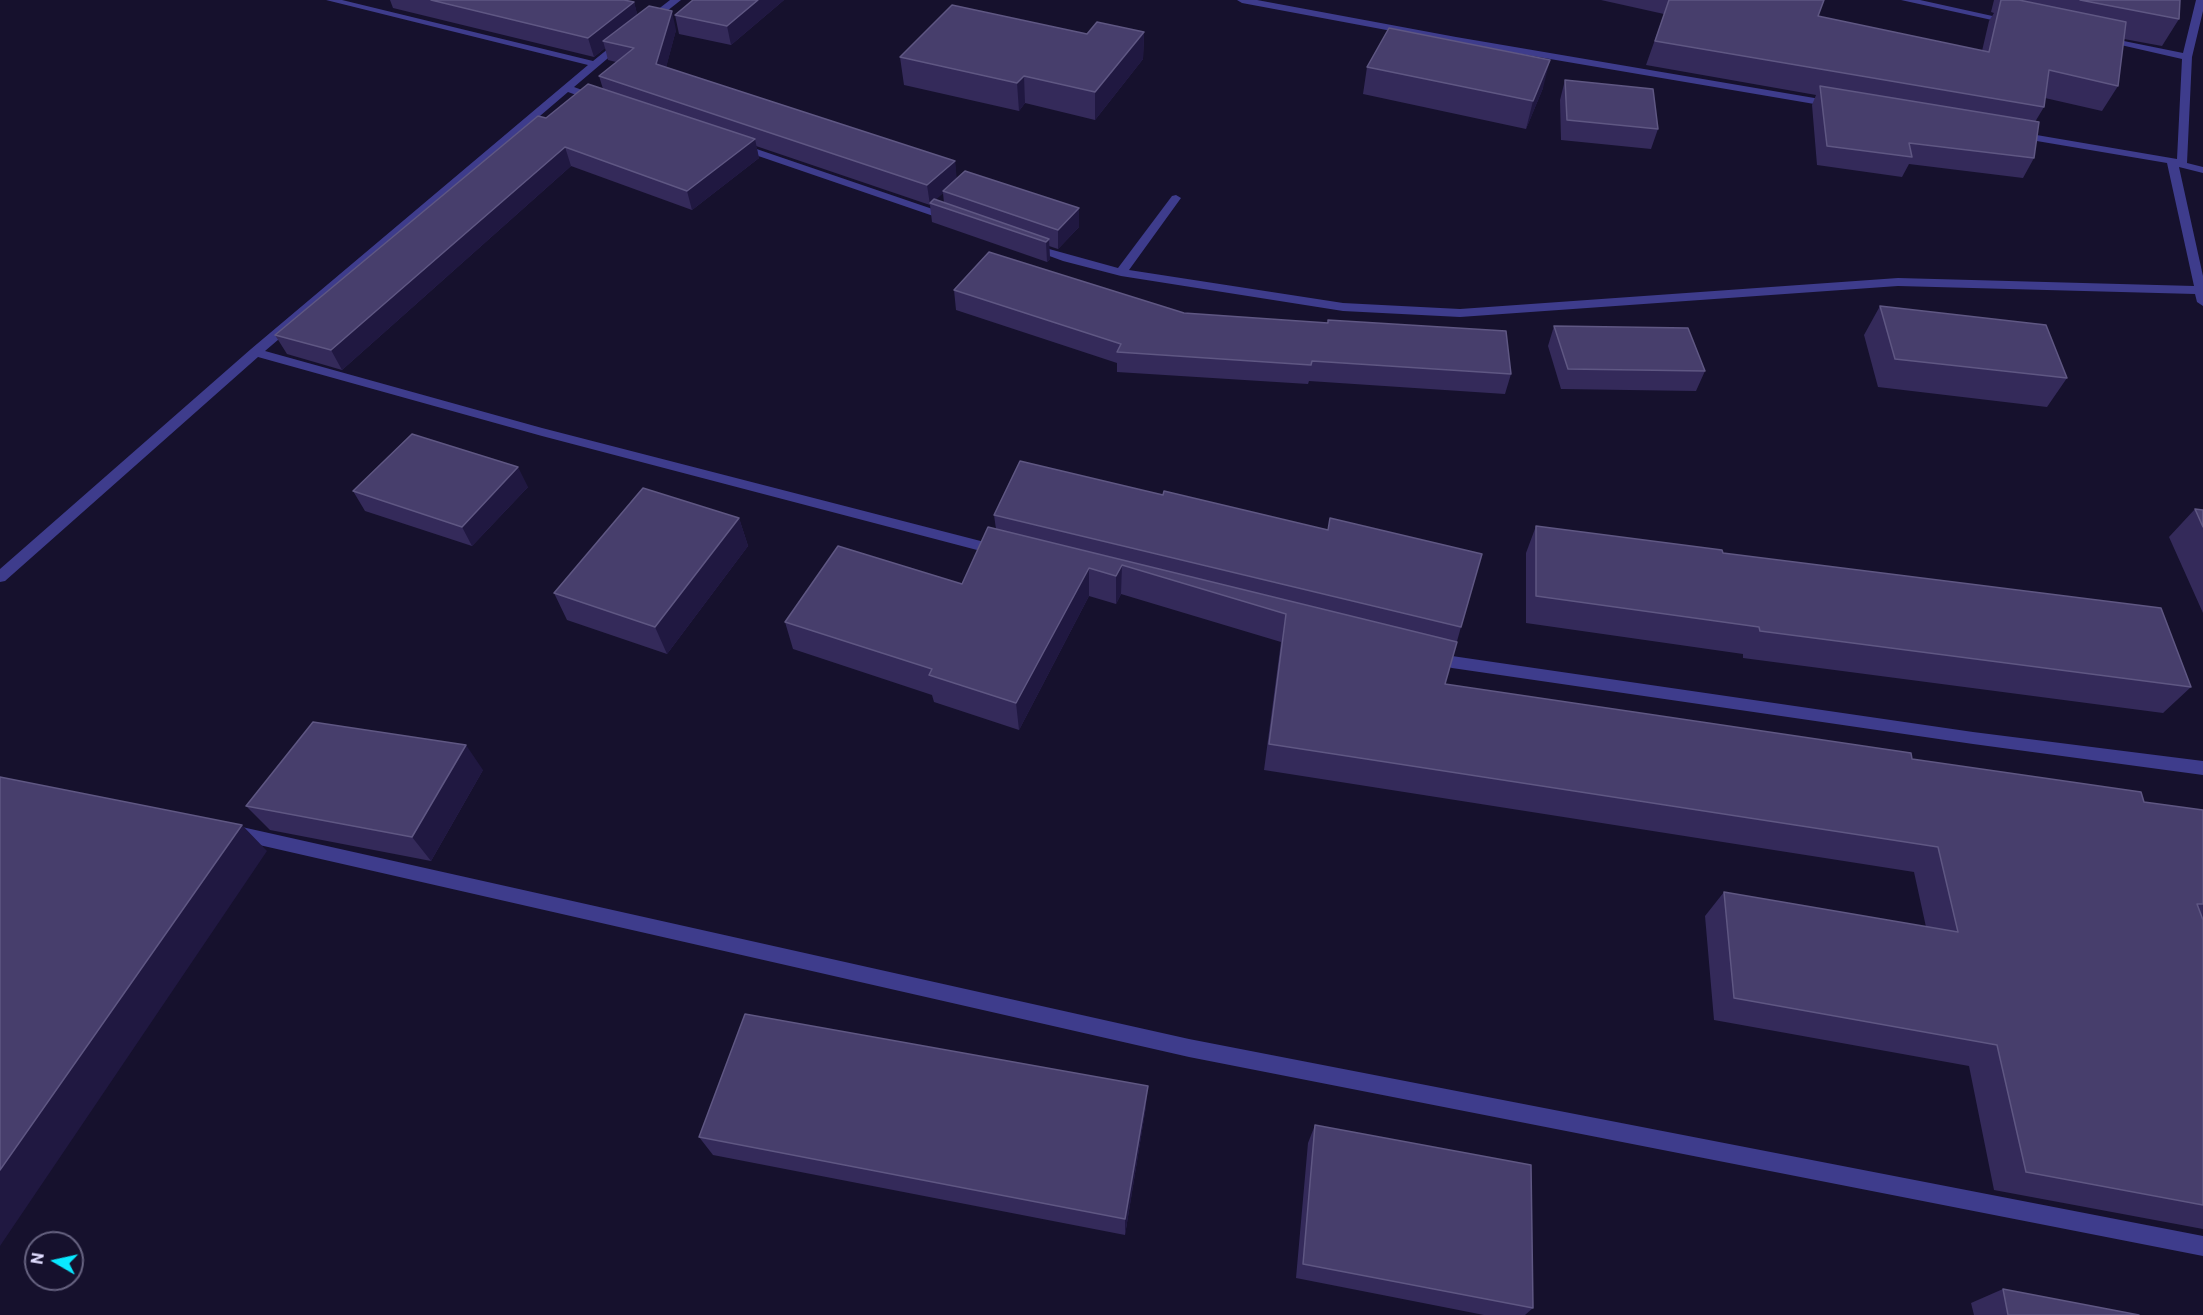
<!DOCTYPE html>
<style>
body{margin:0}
#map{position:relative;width:2203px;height:1315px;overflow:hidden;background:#16112d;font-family:Roboto,sans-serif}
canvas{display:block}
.north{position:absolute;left:24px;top:1231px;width:60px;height:60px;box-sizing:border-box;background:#16112d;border:2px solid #676381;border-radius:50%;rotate:279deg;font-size:16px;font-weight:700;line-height:24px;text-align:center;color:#e1ddff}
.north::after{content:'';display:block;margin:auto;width:21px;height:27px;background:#09e8ff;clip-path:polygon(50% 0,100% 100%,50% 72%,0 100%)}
</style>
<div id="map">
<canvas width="2203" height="1315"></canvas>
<div class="north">N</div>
</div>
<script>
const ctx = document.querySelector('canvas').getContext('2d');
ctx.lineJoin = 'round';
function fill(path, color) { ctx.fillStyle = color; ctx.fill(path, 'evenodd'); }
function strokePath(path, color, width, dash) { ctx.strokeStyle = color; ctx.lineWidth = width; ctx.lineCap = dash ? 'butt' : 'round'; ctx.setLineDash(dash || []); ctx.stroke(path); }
const minor = new Path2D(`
 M326 0H342L593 61 619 40 627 42 574 87 601 97V101H593L568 92 265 351 542 428 1000 546 1005 547 1007 551 1005 555 1000 556 542 436 258 357 5 581 0 582V569L251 349 588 65Z
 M670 0H681L653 22H647V18Z
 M1237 0H1257L1456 37 1832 101 1837 104 1832 107 1456 43 1242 3Z
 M1901 0H1920L2015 21 2010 24Z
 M2196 0H2203V11L2192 57 2187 163 2203 167V173L2179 167 2203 276V306L2197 302 2195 294 1898 286 1460 317 1343 311 1121 276 1063 261 1025 247 1031 244 1118 268 1172 196 1176 195 1181 198 1129 270 1343 303 1460 309 1898 278 2194 286 2167 163 2019 138 2014 135 2019 132 2177 159 2182 59 2099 40 2104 37 2183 53Z
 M739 143 953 216 955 218 949 221 945 220 735 148 734 146Z
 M1431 650 1452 656 1973 732 2203 761V775L1973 744 1452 668 1426 660 1424 656 1426 652Z
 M233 825 1189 1039 2203 1236V1256L1189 1057 233 839 227 837 225 832 227 827Z`);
const wall = new Path2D(`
 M390 0H624L634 2 637 14 676 30 666 67 955 161 956 178 1079 227 1058 249 1049 246 1050 259 1047 262 932 222 930 205 756 146 759 158 692 210 571 166 342 370 287 354 275 335 546 118 603 89 599 76 616 62 608 60 605 48 594 57 393 8ZM943 193 944 203 935 200Z
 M693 0H784L731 45 679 34 675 15Z
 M1601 0H1824L1818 16 1982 51 1989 21 1994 13 1991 12 1994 0H2180L2179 19 2162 46 2124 39 2118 86 2102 111 2045 98 2044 107 2035 122 2034 158 2023 178 1909 164 1902 177 1817 165 1812 105 1816 95 1646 65 1664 14Z
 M1144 32 1143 59 1095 120 1025 103 1019 111 904 85 900 57 1087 34Z
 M1367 67 1543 88 1526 129 1363 94Z
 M1565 80 1658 129 1651 149 1561 140 1560 100Z
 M954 290 1184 313 1511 374 1505 394 1309 381 1308 384 1117 372V363L956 310Z
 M1880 306 2067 378 2047 407 1878 387 1864 335Z
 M1554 326 1705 371 1696 391 1561 389 1548 346Z
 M528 487 472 546 365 511 353 491Z
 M2195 509 2203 510V613L2169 537Z
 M994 515 1461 627 1445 684 1912 759 2144 802 2203 810V1229L1994 1190 1969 1066 1714 1020 1705 916 1724 892 1926 927 1914 872 1264 770 1281 642 1121 594 1116 604 1089 596 1019 730 934 702 932 695 793 649 785 622 962 584 996 529Z
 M739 518 748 546 667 654 567 620 554 593Z
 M1536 526 1723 553 2191 687 2163 713 1743 658V654L1526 623V553Z
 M483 770 431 861 270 830 246 806Z
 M1146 1106 1125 1235 713 1155 699 1137Z
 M1315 1125 1533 1308 1525 1315H1484L1296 1278 1308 1143Z
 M2003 1289 2139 1315H1974L1971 1303Z`);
const shadedWall = new Path2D(`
 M758 0H784L731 45 727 26Z
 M634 2 639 21 603 41 605 48 594 57 588 38Z
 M672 11 676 30 662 83 656 64Z
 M1144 32 1143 59 1095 120V92Z
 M1550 60 1543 88 1526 129 1533 101Z
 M1024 76 1025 103 1019 111 1017 83Z
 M755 139 759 158 692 210 687 191Z
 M565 147 571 166 342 370 331 350Z
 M955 161 957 180 943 191V193L932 203H930V205L927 185Z
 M1079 208V227L1058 249V230Z
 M1049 239 1050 259 1047 262 1046 242Z
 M518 467 528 487 472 546 462 527Z
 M739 518 748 546 667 654 655 627Z
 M1122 565 1121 594 1116 604V576Z
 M1089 568V596L1019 730 1016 703Z
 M466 745 483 770 431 861 412 837Z
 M242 825 267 851 0 1246V1170Z
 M1148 1086 1146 1106 1125 1235V1219Z`);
const building = new Path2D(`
 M431 0H624L634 2 588 38Z
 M693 0H758L727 26 675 15Z
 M1669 0H1824L1818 16 1989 52 2001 0H2019L2126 22 2118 86 2049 70 2044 107 1655 41Z
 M2080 0H2180L2179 19Z
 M952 5 1087 34 1097 22 1144 32 1095 92 1024 76 1017 83 900 57Z
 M649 6 672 11 656 64 955 161 927 185 599 76 634 48 603 41Z
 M1389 28 1550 60 1533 101 1367 67Z
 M1565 80 1653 89 1658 129 1567 120Z
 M588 84 755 139 687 191 565 147 331 350 275 335 538 116 546 118Z
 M1820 86 2039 122 2034 158 1909 143 1912 157 1827 146Z
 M965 171 1079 208 1058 230 943 191Z
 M934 199 1049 239 1046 242 930 203Z
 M989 252 1184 313 1328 323V320L1506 331 1511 374 1312 361 1311 365 1117 352 1121 344 954 290Z
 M1880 306 2046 325 2067 378 1895 359Z
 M1554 326 1688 328 1705 371 1568 369Z
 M412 434 518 467 462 527 353 491Z
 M1020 461 1163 495 1164 491 1328 530 1330 518 1482 554 1461 627 994 515Z
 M643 488 739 518 655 627 554 593Z
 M2195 509 2203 510V527Z
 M1536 526 1722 550 1723 553 2161 608 2191 687 1760 631 1759 627 1536 596Z
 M988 527 1457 642 1445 684 1911 753 1912 759 2141 792 2144 802 2203 810V904H2197L2203 920V1205L2026 1172 1997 1045 1734 998 1724 892 1958 932 1938 847 1269 744 1286 614 1122 565 1116 576 1089 568 1016 703 929 675 932 669 785 622 838 546 962 584Z
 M313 722 466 745 412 837 246 806Z
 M0 777 242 825 0 1170Z
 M745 1014 1148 1086 1125 1219 699 1137Z
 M1315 1125 1531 1165 1533 1308 1303 1264Z
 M2003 1289 2139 1315H2008Z`);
fill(minor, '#3e3c8c');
fill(wall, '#342a5a');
fill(shadedWall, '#201841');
fill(building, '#473e6c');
strokePath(building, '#5f5783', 1.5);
</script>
